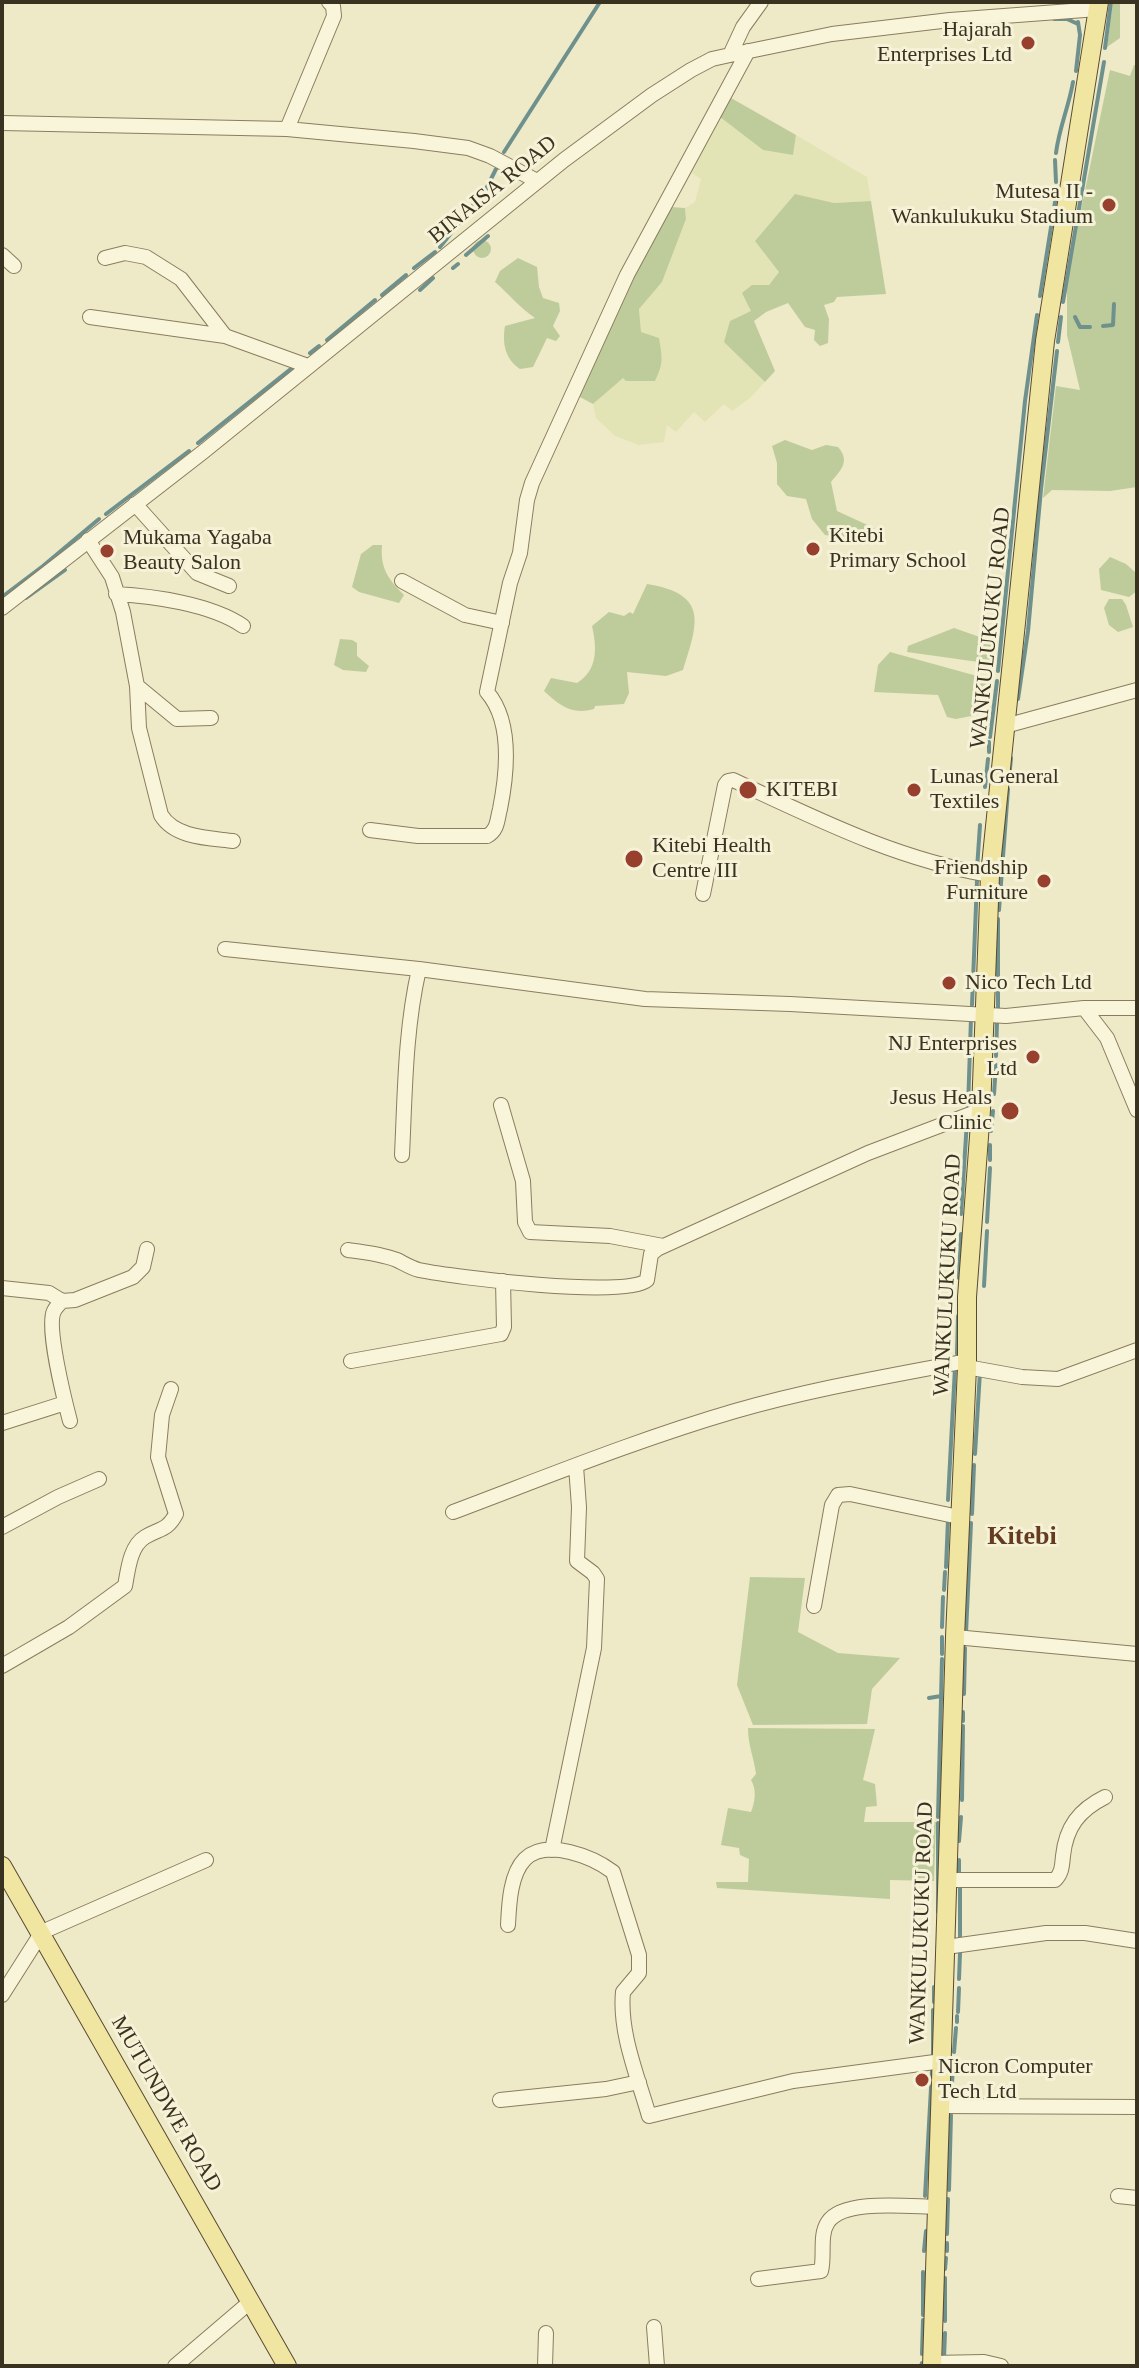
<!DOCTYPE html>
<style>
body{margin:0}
#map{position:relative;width:1139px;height:2368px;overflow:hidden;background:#eee9c7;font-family:"Times New Roman",serif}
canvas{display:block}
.frame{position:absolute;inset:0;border:4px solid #3a3220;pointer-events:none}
</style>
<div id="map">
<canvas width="1139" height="2368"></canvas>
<div class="frame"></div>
</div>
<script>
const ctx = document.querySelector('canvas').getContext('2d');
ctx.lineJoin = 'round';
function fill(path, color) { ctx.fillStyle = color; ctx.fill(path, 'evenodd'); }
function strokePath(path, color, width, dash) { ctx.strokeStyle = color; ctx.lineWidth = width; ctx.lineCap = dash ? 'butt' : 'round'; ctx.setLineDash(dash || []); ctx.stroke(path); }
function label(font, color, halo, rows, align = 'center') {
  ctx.font = font + ' "Times New Roman",serif'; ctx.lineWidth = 6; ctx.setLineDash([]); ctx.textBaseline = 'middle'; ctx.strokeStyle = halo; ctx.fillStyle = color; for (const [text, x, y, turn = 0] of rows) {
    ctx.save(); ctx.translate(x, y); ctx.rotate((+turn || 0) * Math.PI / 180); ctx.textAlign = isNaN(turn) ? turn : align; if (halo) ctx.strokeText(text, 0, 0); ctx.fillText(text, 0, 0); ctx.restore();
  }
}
const farmland = new Path2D(`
 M720 117 763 150 793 155 796 135 867 177 871 201 834 203 795 194 780 272 769 285H752L751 311 730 347 765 382 750 398 732 411 724 404 705 422 694 412 676 432 667 425 664 442 639 445 615 436 596 418 593 404 623 377 641 332 639 308 662 282 686 219 685 208 695 202 701 179 689 171Z`);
const green = new Path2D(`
 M1113 2H1120V38L1107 47Z
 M1134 65 1137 66V487L1110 491 1052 490 1043 498 1056 386 1080 390 1067 335V277L1110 70 1130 76Z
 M731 98 796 135 793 155 763 150 720 117Z
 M795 194 834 203 871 201 886 294 837 297 834 302 824 305 829 319 828 343 820 346 814 340 815 330 805 327 788 303 766 312 754 321 775 371 765 382 724 342 730 321 751 311 742 293 752 285H769L779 272 755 241Z
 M671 207 685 208 686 219 662 282 639 309 641 332 659 338C662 357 664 363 655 381H626L623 378 593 404 578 396 635 273Z
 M473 249a9 9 0 1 1 18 0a9 9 0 1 1-18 0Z
 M518 258 537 267 539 287 543 298 559 303 560 311 553 326 560 336 556 341 547 338 533 367 520 369C505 359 502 343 505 326L535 318C519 307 509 294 495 282L500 271Z
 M785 440 812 450 826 445 838 447C850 461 842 469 831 482L837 511 874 528 870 538 852 539 825 535 812 519 806 499 787 496 777 484V463L772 446Z
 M373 545H382C380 568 388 579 404 595L399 603 359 592 352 587 361 554Z
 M1110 557 1126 564 1136 573 1137 591 1129 597 1101 590 1099 569Z
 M647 584C709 594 698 623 683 670L666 676 627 672 629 693 624 704 595 706 594 709C572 715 560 706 544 691L551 678 577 683C598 670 597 648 592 626L609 612 624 616 630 612 633 614Z
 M1109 599H1122L1126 605 1133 627 1118 632 1109 625 1104 608Z
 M954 628 994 642 993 664 907 652 908 646Z
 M340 639 352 640 357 643V656L369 666 366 672 343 670 334 665Z
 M890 652 988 679 992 684 986 713 956 719 947 717 938 695 874 692 878 665Z
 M750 1577 805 1578 798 1632 838 1653 900 1658 872 1689 867 1724 753 1725 737 1685Z
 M748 1728 875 1729 863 1780 875 1784 877 1806 866 1807 864 1822H936L934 1881 890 1880V1899L717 1888 716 1882H748L749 1859 740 1855 739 1848 721 1845 728 1808 751 1812C755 1802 757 1790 751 1780L756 1774C754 1757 748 1746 748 1728Z`);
const stream = new Path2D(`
 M1054 19H1067L1078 24
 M1105 48 1111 2
 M1076 71 1080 35 1078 22
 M504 152 600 2
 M1056 153C1059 128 1069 106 1073 82
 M1055 160 1056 182
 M440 247 486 189 496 169
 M466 255 488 236
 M414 268 435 252
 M453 268 458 264
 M420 290 433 278
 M382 295 406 275
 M1040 296 1056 196
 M1063 302 1104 62
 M1075 317 1080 327H1090
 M1103 326 1113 325 1114 304
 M327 340 375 300
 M1058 342 1061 317
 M310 353 319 346
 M198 443 292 368
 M106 514 189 451
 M2 597 43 566 99 519
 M26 598 65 570
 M998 671 1025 401 1037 315
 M1018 699 1028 631 1041 489 1057 351
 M990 737 997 681
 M989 742V752
 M1009 779 1011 758
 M985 787 988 759
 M977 869 980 825
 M999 910 1008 789
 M998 979V919
 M998 987V1010
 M972 1005 977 881
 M996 1056 997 1022
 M994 1094 996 1065
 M968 1108 971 1018
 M991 1131 993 1111
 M990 1160V1145
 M961 1214 967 1121
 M987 1222 990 1168
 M959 1278 961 1234
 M984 1286 987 1231
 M957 1354 958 1316
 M975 1454 980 1372
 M948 1500 955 1368
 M972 1514 974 1465
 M946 1567 948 1520
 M944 1590 945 1572
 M942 1627 943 1597
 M966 1633 971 1523
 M942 1654V1637
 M964 1694 965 1648
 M929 1698 941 1696
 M963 1721V1712
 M962 1800 963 1726
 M938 1817 942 1659
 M959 1841 961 1817
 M959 1860V1873
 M938 1912V1823
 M960 1941V1884
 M959 1979 960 1953
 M934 1987V2002
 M958 2012 959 1988
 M957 2022V2016
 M954 2052 956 2028
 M933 2059V2010
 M951 2101 953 2066
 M949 2190 951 2115
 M925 2196 932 2070
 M947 2234 948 2199
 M947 2243V2251
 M924 2251 926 2231
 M945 2269 946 2258
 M923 2272V2315
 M945 2321V2278
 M922 2354 923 2320
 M944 2358 945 2333
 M921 2366 922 2363`);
const minor = new Path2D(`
 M730 55 743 27 761 2
 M2 123 287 129 414 141 468 148 490 156 537 181
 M287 129 334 16 333 6 329 2
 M2 255 14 266
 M105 258 125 253 146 257 181 279 225 336 308 366
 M90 317 225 336
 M135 504 197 573 229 586
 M88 540 112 577 123 612 137 686 139 728 161 815C175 838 209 838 233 841
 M402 581 465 615 502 623
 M116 594C153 596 211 604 243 626
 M2 608 203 452 564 160 652 95 691 70 712 59 730 55 832 34 950 20 1098 9
 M137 686 177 719 211 718
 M1005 726 1137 690
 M370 830 418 836H487C498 830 497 820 500 809 507 774 513 722 487 692L510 583 520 553 527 500 532 483 627 275 748 51
 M703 894 725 785 728 781 733 780C817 819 898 860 990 875
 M225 949 419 969 645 999 790 1004 1006 1016 1084 1008 1107 1038 1137 1110
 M1084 1008H1137
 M501 1105 523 1181 525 1222 530 1232 610 1236 663 1246
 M402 1155C405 1093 405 1030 419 969
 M348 1250C364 1252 382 1254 397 1260 405 1264 411 1268 419 1270 453 1277 627 1299 647 1280L651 1254 657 1249 868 1153 981 1110
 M2 1288 49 1293 62 1301 75 1300 133 1277 143 1267 147 1249
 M62 1301C59 1304 56 1307 54 1311 46 1327 65 1402 70 1421
 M351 1361 501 1334 504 1327 503 1281
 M967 1367 1022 1377 1058 1379 1137 1350
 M2 1423 65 1403
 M453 1512C546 1477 639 1439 735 1411 811 1389 889 1376 967 1361
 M2 1527 58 1497 99 1479
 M814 1606 832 1505 838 1495 850 1494 959 1517
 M955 1637 1137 1654
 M2 1666 69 1627 125 1586C128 1570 130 1546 145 1537 160 1528 167 1531 176 1514L158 1457 162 1415 171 1389
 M552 1850 594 1648 597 1579 593 1573 577 1561 579 1507 576 1466
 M949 1880H1055C1062 1873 1062 1866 1063 1856 1066 1827 1079 1810 1105 1797
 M508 1925C509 1905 510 1874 525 1859 547 1838 593 1857 613 1872L639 1955V1973L623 1992C619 2033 638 2077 649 2116L793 2081 942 2061
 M946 1947 1046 1933H1085L1137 1941
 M2 1995 42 1932 206 1860
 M500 2100 606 2089 639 2082
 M941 2106 1137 2107
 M1118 2196 1137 2198
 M758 2279 821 2271C825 2256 819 2235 828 2222 844 2198 912 2207 938 2207
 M654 2327 657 2366
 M932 2363 984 2362 1001 2366
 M175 2366 250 2302
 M545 2366 546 2333`);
const major = new Path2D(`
 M2 1866 287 2366
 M932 2366 955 1637 967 1367V1297L981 1110 990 875 1045 341 1099 2`);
const markers = [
 [1028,43,8,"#98402e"],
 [1109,205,8,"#98402e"],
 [813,549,8,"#98402e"],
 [107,551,8,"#98402e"],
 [748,790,10,"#98402e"],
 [914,790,8,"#98402e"],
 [634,859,10,"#98402e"],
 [1044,881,8,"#98402e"],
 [949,983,8,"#98402e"],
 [1033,1057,8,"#98402e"],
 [1010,1111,10,"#98402e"],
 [922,2080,8,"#98402e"]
];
const poiNames = [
 ["Hajarah",1012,30,"right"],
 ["Enterprises Ltd",1012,55,"right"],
 ["Mutesa II -",1093,192,"right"],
 ["Wankulukuku Stadium",1093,217,"right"],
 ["Kitebi",829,536],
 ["Primary School",829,561],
 ["Mukama Yagaba",123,538],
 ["Beauty Salon",123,563],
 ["Lunas General",930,777],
 ["Textiles",930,802],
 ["KITEBI",766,790],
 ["Kitebi Health",652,846],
 ["Centre III",652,871],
 ["Friendship",1028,868,"right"],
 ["Furniture",1028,893,"right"],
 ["Nico Tech Ltd",965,983],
 ["NJ Enterprises",1017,1044,"right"],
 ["Ltd",1017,1069,"right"],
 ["Jesus Heals",992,1098,"right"],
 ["Clinic",992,1123,"right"],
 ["Nicron Computer",938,2067],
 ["Tech Ltd",938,2092]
];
const streetNames = [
 ["BINAISA ROAD",493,190,-39],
 ["WANKULUKUKU ROAD",991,628,-84],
 ["WANKULUKUKU ROAD",948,1275,-87],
 ["WANKULUKUKU ROAD",922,1923,-88],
 ["MUTUNDWE ROAD",166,2104,60]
];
const quarterNames = [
 ["Kitebi",1022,1537]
];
fill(farmland, '#e3e4b5');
fill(green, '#becc9b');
strokePath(stream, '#6f918e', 4);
strokePath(minor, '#8a7d5d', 16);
strokePath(major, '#584a31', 20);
strokePath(minor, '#f9f5db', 14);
strokePath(major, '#f0e5a1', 18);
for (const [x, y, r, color] of markers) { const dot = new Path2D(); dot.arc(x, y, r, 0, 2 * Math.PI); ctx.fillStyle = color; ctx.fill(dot); strokePath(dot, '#f5f2d7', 3); }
label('22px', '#3a3220', '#f5f2d7', poiNames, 'left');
label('22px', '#3a3220', '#f5f2d7', streetNames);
label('bold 26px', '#663c20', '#f5f2d7', quarterNames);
</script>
